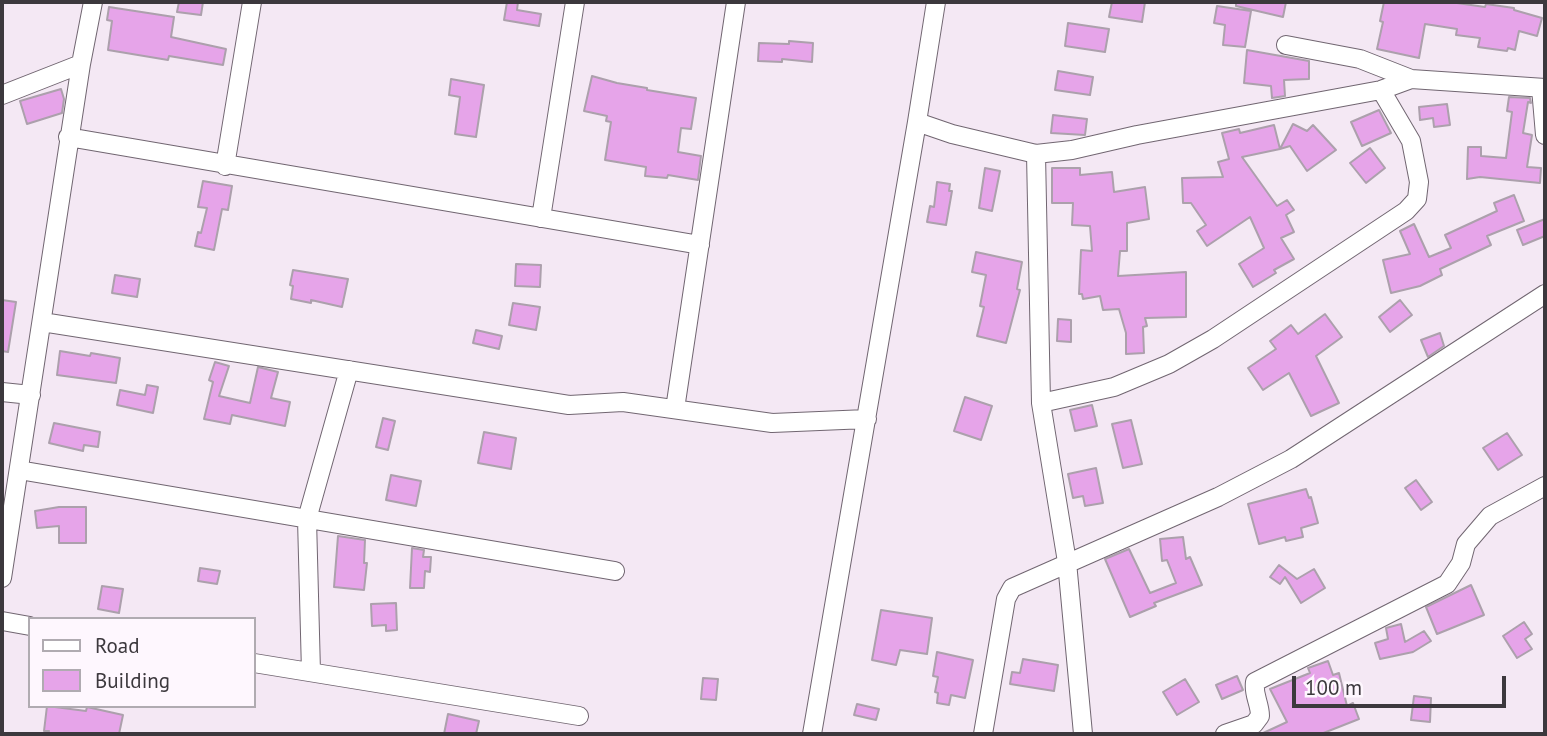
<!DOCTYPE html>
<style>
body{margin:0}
#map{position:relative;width:1547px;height:736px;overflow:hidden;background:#f4e8f4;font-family:"PT Sans",sans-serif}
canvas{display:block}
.frame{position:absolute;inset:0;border:4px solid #3c383d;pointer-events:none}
.legend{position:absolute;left:28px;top:617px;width:228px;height:91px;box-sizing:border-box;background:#fef7fe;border:2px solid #b0abb1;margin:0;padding:9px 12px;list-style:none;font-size:21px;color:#3c383d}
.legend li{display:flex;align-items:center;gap:14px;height:35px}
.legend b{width:35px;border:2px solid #b0abb1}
.scale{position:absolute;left:1292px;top:676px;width:214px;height:32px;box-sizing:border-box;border:4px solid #3c383d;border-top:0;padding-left:9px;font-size:21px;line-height:24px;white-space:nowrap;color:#3c383d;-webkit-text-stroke:5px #fef7fe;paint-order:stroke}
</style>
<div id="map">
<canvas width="1547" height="736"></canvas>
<div class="frame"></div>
<ul class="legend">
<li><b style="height:9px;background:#fff"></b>Road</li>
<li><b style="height:19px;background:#e6a4e9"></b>Building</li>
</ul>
<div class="scale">100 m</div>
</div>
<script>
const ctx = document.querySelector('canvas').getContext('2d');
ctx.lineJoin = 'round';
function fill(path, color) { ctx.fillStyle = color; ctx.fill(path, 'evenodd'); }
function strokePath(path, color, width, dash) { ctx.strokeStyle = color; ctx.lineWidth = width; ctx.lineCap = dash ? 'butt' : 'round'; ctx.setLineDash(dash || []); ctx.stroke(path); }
const building = new Path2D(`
 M179 2H203L201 15 177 12Z
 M507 2H518L517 10 541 14 539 26 504 20Z
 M1112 2H1145L1142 22 1109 17Z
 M1236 2H1286L1283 17 1236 6Z
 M1384 2H1450L1485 7 1486 4 1514 8V10L1542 18 1537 36 1519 31 1515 50 1508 48 1507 51 1478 47 1480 38 1456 35 1457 29 1425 24 1419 58 1377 49 1383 22 1380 21Z
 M1217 6 1251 11 1245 47 1223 45 1225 25 1214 23Z
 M109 7 174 17 171 37 226 49 223 65 169 56 168 60 108 50 112 21 107 20Z
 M1068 23 1109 29 1105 52 1065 46Z
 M789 41 813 43 812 62 782 59V62L758 61 759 43 789 44Z
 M1247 50 1309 61V79L1284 80 1285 96 1272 98 1271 86 1244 83Z
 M1058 71 1093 77 1090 95 1055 90Z
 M592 76 617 83 647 88V90L696 98 691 129 681 128 678 152 701 156 698 180 668 175 667 178 645 176 646 167 605 160 611 122 606 121 607 116 584 111Z
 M451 79 484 85 476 137 455 134 460 97 449 95Z
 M61 89 64 99 62 113 27 124 20 101Z
 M1509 97 1530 98 1531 103 1528 102 1523 133 1532 135 1527 167 1541 168 1540 183 1480 177 1467 179 1468 147H1481V156L1506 158 1512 112 1507 111Z
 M1447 104 1450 125 1434 127 1433 118 1420 120 1419 107Z
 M1379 110 1391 133 1362 146 1351 122Z
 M1053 115 1087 119 1085 135 1051 133Z
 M1293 124 1307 131 1313 125 1336 150 1307 171 1290 146 1280 149Z
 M1274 125 1280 149 1242 157 1277 206 1287 200 1294 210 1286 215 1294 232 1281 238 1294 259 1274 270 1276 273 1253 287 1239 264 1264 248 1250 217 1207 246 1197 231 1206 225 1191 203H1183L1182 178 1223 177 1218 162 1229 159 1222 133 1239 129 1240 133Z
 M1370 148 1385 168 1366 183 1350 163Z
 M985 168 1000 171 992 211 979 208Z
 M1052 168H1080V175L1112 172 1114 192 1145 187 1149 219 1127 223V251H1120L1118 276 1186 272V317L1145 318 1147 326 1143 327 1144 353 1126 354V333L1119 309 1103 310 1100 296 1083 299 1082 294H1079L1081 250 1092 251 1090 226 1072 225 1073 203H1052Z
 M203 181 232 186 228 210 222 209 214 250 195 246 198 232 201 233 207 208 198 207Z
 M937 182 950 184 949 191H952L946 225 927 222 930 206 934 207Z
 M1514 195 1524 221 1487 236 1491 245 1440 269 1442 275 1420 286 1391 293 1383 260 1410 254 1400 231 1414 224 1429 257 1451 248 1445 235 1497 211 1494 203Z
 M1545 219V236L1523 245 1517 230Z
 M976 252 1022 262 1017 289 1020 290 1006 343 977 336 984 307 980 306 986 275 972 272Z
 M516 264 541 265 540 287 515 286Z
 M293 270 348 279 342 307 311 300V303L291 299 293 286 290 285Z
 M115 275 140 279 137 297 112 293Z
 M2 300 16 302 8 352 2 351Z
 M1400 300 1412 315 1390 332 1379 317Z
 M513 303 540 307 536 330 509 325Z
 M1325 314 1342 337 1316 356 1339 403 1311 416 1289 373 1263 390 1248 368 1276 349 1270 341 1291 325 1298 334Z
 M1058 319 1071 320V342L1057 341Z
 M476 330 502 336 499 349 473 343Z
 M1440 333 1444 346 1428 357 1421 340Z
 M60 351 90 356 91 353 120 358 116 383 57 375Z
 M215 362 229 366 219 396 250 403 258 367 278 372 271 398 290 402 285 426 232 415 230 424 204 419 213 382 209 380Z
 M147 385 158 387 153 413 117 405 120 390 145 395Z
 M965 397 992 406 981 440 954 431Z
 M1092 405 1097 426 1075 431 1070 410Z
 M383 418 395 421 388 450 376 447Z
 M1131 420 1142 464 1123 468 1112 424Z
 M54 423 100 432 98 447 84 445 83 451 49 443Z
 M484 432 516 438 511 469 478 463Z
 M1507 433 1522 455 1498 470 1483 448Z
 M1096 468 1103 503 1085 506 1083 496 1073 498 1068 474Z
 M391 475 421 481 416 506 386 500Z
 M1416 480 1432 502 1421 510 1405 488Z
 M1306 489 1309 498 1311 497 1318 523 1301 528 1303 537 1286 541 1285 537 1259 544 1248 504Z
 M59 507H86V543H59V526L37 528 35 511Z
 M338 536 365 540 364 563H367L364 590 334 587Z
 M1183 537 1186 559 1190 557 1202 585 1154 603 1156 606 1130 617 1105 559 1129 549 1150 593 1176 583 1167 560 1162 561 1160 539Z
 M412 548 424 550 423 557H431L430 572 425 571 424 588H410Z
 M1279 565 1297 579 1314 569 1325 588 1301 603 1285 577 1280 584 1270 577Z
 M200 568 220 571 217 584 198 581Z
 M1471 585 1484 615 1437 634 1426 607Z
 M102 586 123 589 119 613 98 609Z
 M396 603 397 630 386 631V625L372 626 371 604Z
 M881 610 932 618 927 654 900 650 896 665 872 660Z
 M1524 622 1532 634 1525 639 1532 649 1517 658 1503 636Z
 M1401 624 1405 642 1424 631 1431 641 1413 652 1380 659 1375 643 1388 639 1386 628Z
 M937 652 973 660 965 698 951 695 949 705 937 703 938 693 935 692 938 677 933 676Z
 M1023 659 1058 665 1054 691 1010 684 1012 672 1020 673Z
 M1328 661 1333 675 1339 673 1347 706 1353 703 1359 719 1321 734H1261L1287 722 1270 689 1310 673 1308 668Z
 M1237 676 1243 690 1222 699 1216 685Z
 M703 678 718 679 716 700 701 699Z
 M1185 679 1199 702 1177 715 1163 692Z
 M1414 696 1431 698 1430 722 1411 720Z
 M857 704 879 709 876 720 854 715Z
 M47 706 86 711 87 707 123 715 119 734H48L49 731H44Z
 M448 714 479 721 476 734H444Z`);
const minor = new Path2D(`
 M1286 45 1360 59 1411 79
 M1541 88 1545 135
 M2 95 81 64 93 2
 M917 122 952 134 1036 154 1072 150 1137 135 1381 90 1411 79 1545 88
 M68 137 700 245
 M1036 154 1041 403 1067 562 1083 734
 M225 166 252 2
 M541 218 575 2
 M42 322 569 405 623 402 772 423 867 419
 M2 392 31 395
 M1041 403 1114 387 1169 364 1213 339 1406 211 1417 199 1419 182 1411 141 1381 90
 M675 409 736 2
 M19 470 615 571
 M2 578 81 64
 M2 621 30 626
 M254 663 579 716
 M311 672 307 519 349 370
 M812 734 917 122 936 2
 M983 734 1006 599 1012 588 1218 497 1291 459 1545 294
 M1225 734 1254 724 1260 716C1260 703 1253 695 1255 682L1447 584 1461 563 1466 544 1490 516 1545 486`);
fill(building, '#e6a4e9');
strokePath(building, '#aca0ac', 2);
strokePath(minor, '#716671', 20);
strokePath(minor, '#fff', 18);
</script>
